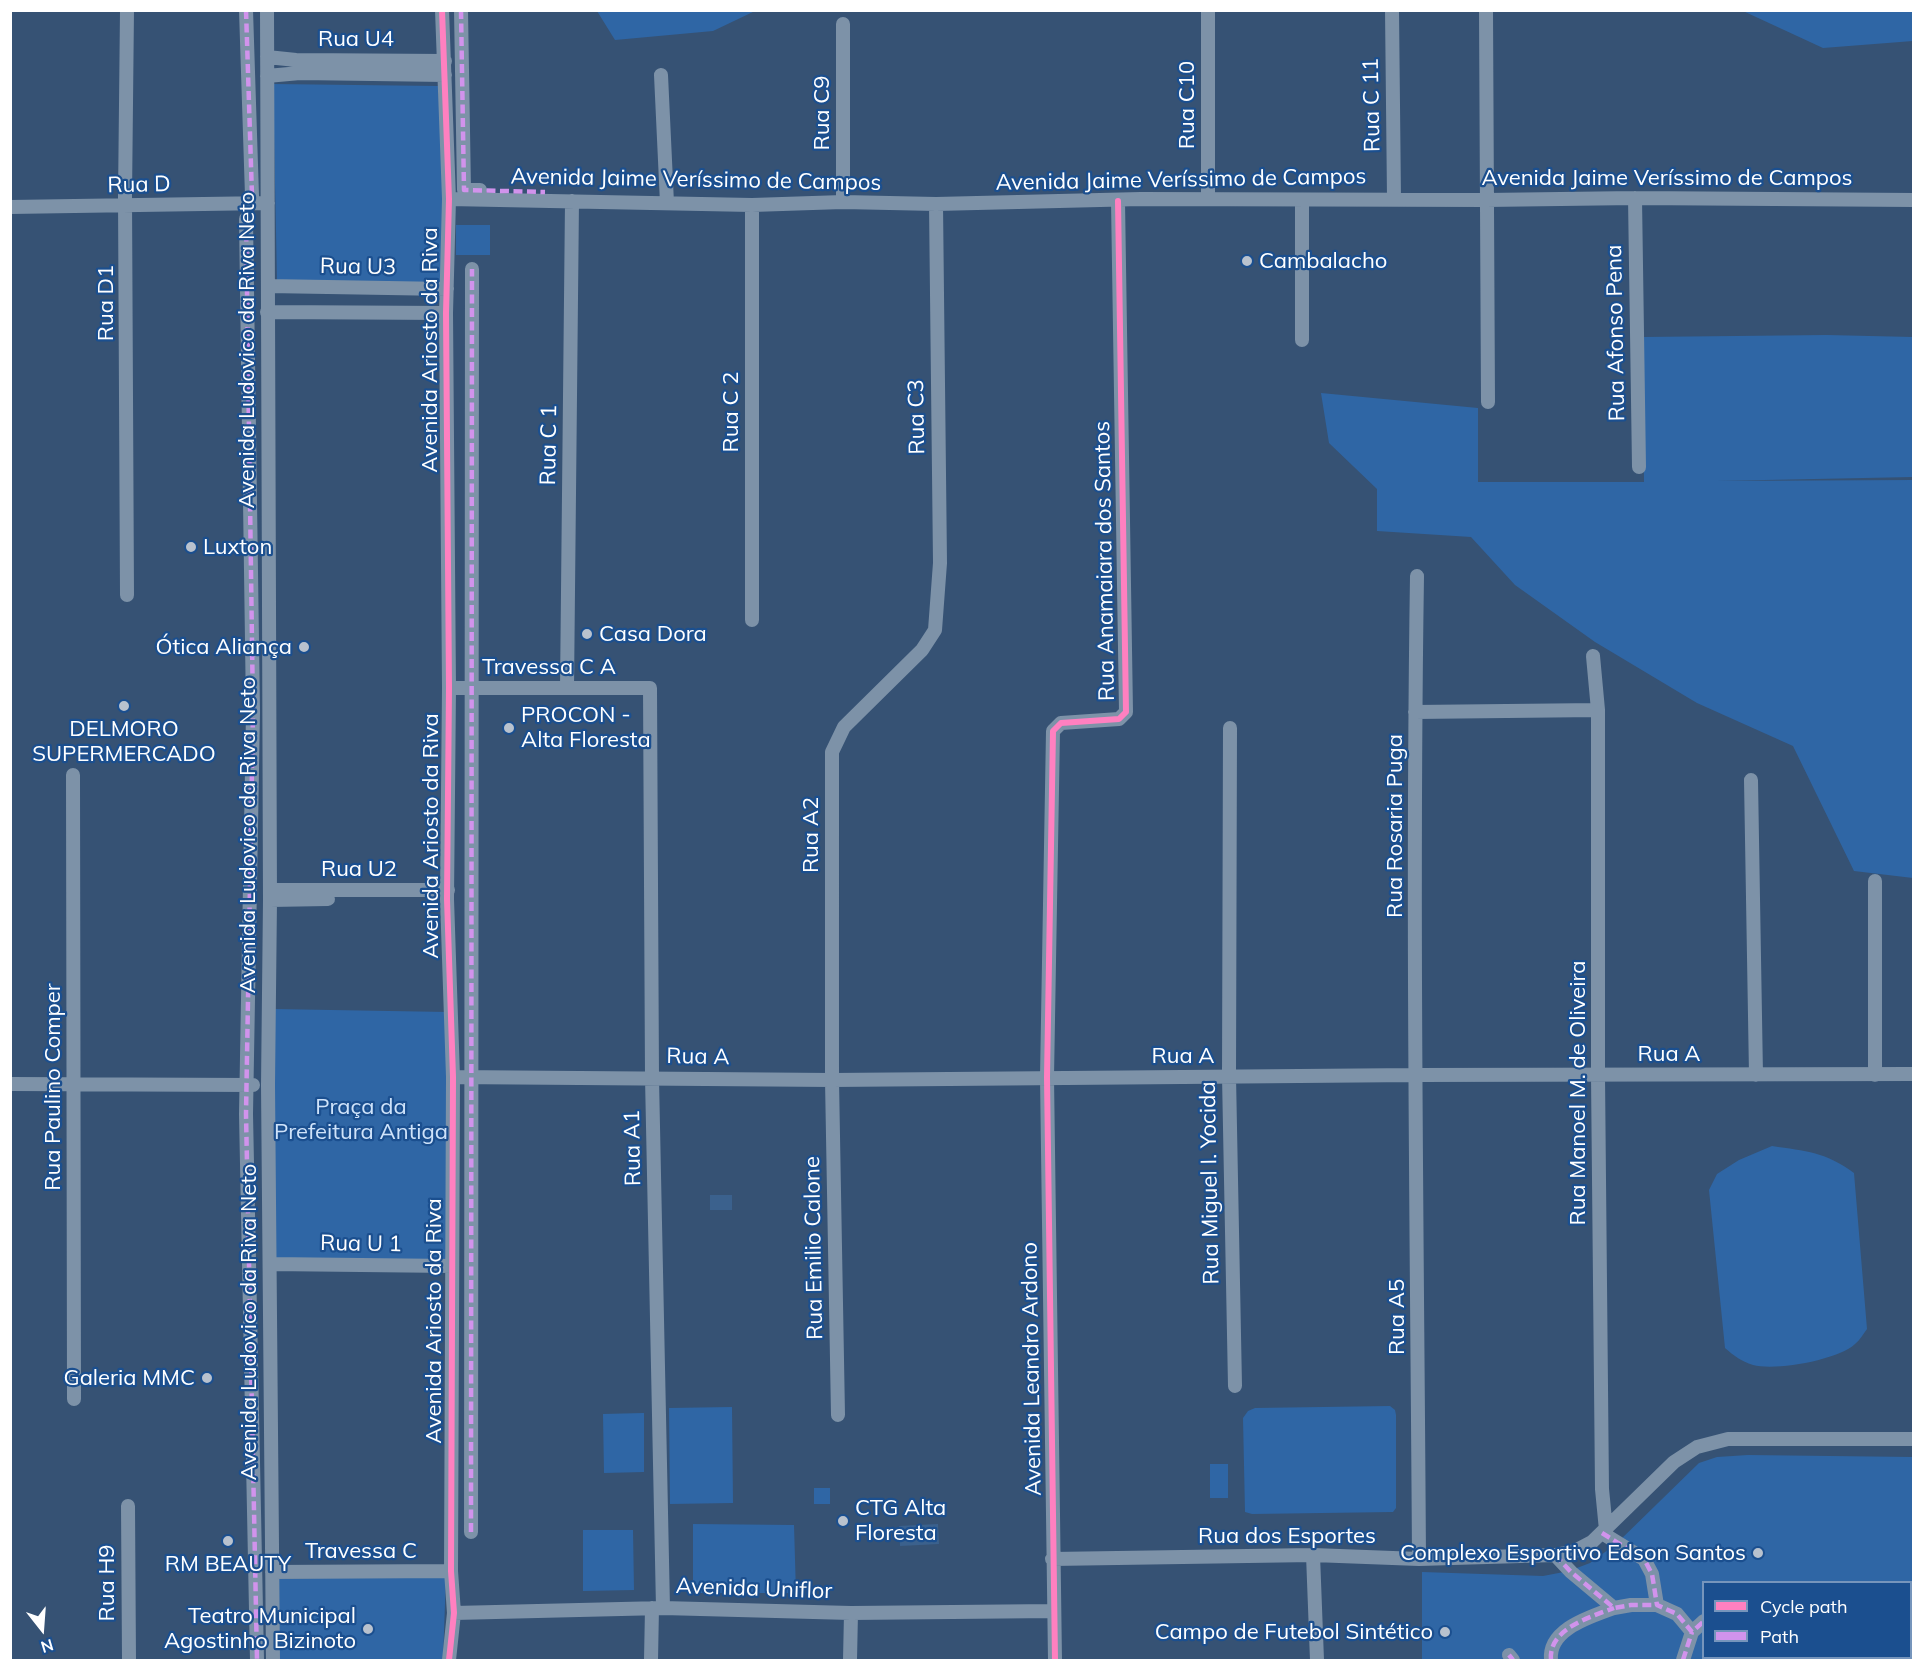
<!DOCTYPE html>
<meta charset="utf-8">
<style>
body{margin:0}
#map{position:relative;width:1924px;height:1671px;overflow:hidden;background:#365274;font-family:Mulish,sans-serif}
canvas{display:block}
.frame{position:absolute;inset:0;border:12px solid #fff;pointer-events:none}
.legend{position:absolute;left:1702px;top:1581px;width:210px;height:78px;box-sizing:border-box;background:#1b4f8f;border:2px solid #7695bc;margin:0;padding:8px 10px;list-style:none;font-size:18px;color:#fff}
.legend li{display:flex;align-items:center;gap:12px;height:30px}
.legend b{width:30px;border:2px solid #7695bc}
.north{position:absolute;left:12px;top:1599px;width:60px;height:60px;-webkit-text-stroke:4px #1b4f8f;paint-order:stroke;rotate:163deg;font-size:16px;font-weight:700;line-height:24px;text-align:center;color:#fff}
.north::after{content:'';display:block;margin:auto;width:21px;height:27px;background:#fff;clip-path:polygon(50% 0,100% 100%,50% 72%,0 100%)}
</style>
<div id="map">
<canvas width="1924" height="1671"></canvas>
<div class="frame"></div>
<ul class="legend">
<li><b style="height:8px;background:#ff80c0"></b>Cycle path</li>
<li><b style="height:8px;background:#d193ec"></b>Path</li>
</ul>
<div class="north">N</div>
</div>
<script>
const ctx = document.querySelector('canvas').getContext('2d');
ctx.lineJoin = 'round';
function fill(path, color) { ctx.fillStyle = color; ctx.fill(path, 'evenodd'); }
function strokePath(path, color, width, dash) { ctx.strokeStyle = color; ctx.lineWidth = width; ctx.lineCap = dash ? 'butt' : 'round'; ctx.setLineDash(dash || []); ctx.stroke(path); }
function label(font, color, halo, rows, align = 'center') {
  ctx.font = font + ' Mulish,sans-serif'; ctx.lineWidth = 4.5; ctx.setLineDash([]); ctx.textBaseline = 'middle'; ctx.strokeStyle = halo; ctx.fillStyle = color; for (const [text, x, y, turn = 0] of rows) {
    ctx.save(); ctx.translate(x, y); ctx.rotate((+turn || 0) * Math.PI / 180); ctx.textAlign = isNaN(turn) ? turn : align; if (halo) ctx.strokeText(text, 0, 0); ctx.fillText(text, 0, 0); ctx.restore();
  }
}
const green = new Path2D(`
 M597 11H755L713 31 615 40Z
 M1743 11H1913V41L1823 48Z
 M273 84 438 86 447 202 442 283 277 281Z
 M456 225H490V255H456Z
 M1827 335 1913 337V477L1716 481 1913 480V878L1854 871 1793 746 1697 703 1595 642 1515 585 1471 537 1377 531V489L1329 443 1321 393 1478 408V482H1644L1643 337Z
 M273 1009 448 1012 449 1262 274 1260Z
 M1772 1146C1806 1151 1826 1152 1854 1173L1867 1329C1863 1334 1860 1340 1855 1344 1838 1360 1776 1371 1753 1365 1741 1361 1734 1356 1725 1348L1709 1190 1717 1174 1739 1160Z
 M1390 1406 1395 1410 1396 1415V1508L1393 1512 1252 1514 1245 1512 1243 1418 1248 1411 1255 1408Z
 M732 1407 733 1503 670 1504 669 1408Z
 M644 1413V1472L604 1473 603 1414Z
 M1748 1455 1913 1457V1660H1422V1572L1543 1576 1569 1571 1590 1563 1616 1544 1699 1463 1717 1457ZM1704 1582H1910V1658H1704Z
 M1210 1464H1228V1498H1210Z
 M814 1488H830V1504H814Z
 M693 1524 794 1525 796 1593H693Z
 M583 1530H633L634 1590 583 1591Z
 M446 1575 443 1660H279L275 1579Z`);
const water = new Path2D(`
 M710 1195H732V1210H710Z
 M938 1524 939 1544 900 1546 899 1526Z`);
const minor = new Path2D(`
 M246 10 252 196
 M267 10 270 900 268 1085 273 1660
 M442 10 449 199 446 313 449 688 447 899 453 1077 451 1571 454 1613 449 1660
 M461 10 464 190H480
 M1392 10 1394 199
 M1486 10 1488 402
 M267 57 296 60 445 61
 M661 75 667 203
 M267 76 300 73 445 75
 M1635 198 1639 467
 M449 199 752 205 843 202 936 204 1141 199 1486 200 1635 198 1914 200
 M1208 199V10
 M1302 200V340
 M843 202V24
 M752 205V620
 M10 207 268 203
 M246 219 253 712 246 1114 257 1660
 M268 286 447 289
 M267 312 446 313
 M1417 576C1412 904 1417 1231 1419 1559
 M127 595 125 197 127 10
 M1593 656 1598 710V1076L1602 1489 1606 1530
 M449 688H650L652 1078 663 1608
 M567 688 572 201
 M1415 712 1598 710
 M1230 728 1229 1076 1235 1386
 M73 775 74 1399
 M1751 780 1756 1075
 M1875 881V1075
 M270 890H448
 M270 900 328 899
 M453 1077 832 1080 1416 1075 1914 1074
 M10 1084 253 1085
 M270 1264 452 1266
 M838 1415 832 1080V752L844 727 922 650 935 630 940 563 936 204
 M128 1506 129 1660
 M471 1532 472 269
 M1602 1533 1644 1559 1652 1574 1657 1605 1677 1614 1692 1632 1704 1621
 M1313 1555 1317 1660
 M1555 1555 1571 1572 1614 1608 1631 1605H1657
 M1052 1559 1313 1555 1419 1559 1555 1555 1575 1551 1592 1542 1674 1462 1697 1447 1728 1439H1914
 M272 1572 451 1571
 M454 1613 663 1608 851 1613 1054 1611
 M1509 1655 1513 1660
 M651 1660 652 1608
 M850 1660 851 1613
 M1055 1660 1047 1077 1053 731 1061 723 1119 719 1126 712 1118 201
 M1551 1660C1548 1629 1590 1617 1614 1608
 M1683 1660 1692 1632`);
const quiet = new Path2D(`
 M246 10 252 196
 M461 10 464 190 545 192
 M246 219 253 712 246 1114 257 1660
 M471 1532 472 269
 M1602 1533 1644 1559 1652 1574 1657 1605 1677 1614 1692 1632 1704 1621
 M1555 1555 1571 1572 1614 1608 1631 1605H1657
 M1509 1655 1513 1660
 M1551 1660C1548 1629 1590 1617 1614 1608
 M1683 1660 1692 1632`);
const cycleway = new Path2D(`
 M442 10 449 199 446 313 449 688 447 899 453 1077 451 1571 454 1613 449 1660
 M1055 1660 1047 1077 1053 731 1061 723 1119 719 1126 712 1118 201`);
const markers = [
 [1247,261,6,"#b9c2ce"],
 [191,547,6,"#b9c2ce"],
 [587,634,6,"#b9c2ce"],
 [304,647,6,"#b9c2ce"],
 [124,706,6,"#b9c2ce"],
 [509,728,6,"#b9c2ce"],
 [207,1378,6,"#b9c2ce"],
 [843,1521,6,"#b9c2ce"],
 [228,1541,6,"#b9c2ce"],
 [1758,1553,6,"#b9c2ce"],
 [368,1629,6,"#b9c2ce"],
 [1445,1632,6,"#b9c2ce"]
];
const streetNames = [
 ["Rua U4",356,39],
 ["Rua C10",1187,105,-90],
 ["Rua C 11",1372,105,-91],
 ["Rua C9",822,113,-90],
 ["Avenida Jaime Veríssimo de Campos",1667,178],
 ["Avenida Jaime Veríssimo de Campos",696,180,1],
 ["Avenida Jaime Veríssimo de Campos",1181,180,-1],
 ["Rua D",139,185,-1],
 ["Rua U3",358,267,1],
 ["Rua D1",106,303,-90],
 ["Rua Afonso Pena",1616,333,-91],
 ["Avenida Ludovico da Riva Neto",247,350,-90],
 ["Avenida Ariosto da Riva",430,350,-90],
 ["Rua C 2",731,412,-90],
 ["Rua C3",917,417,-91],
 ["Rua C 1",549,445,-89],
 ["Rua Anamaiara dos Santos",1105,561,-91],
 ["Travessa C A",549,667],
 ["Rua Rosaria Puga",1395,826,-90],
 ["Avenida Ludovico da Riva Neto",248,835,-90],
 ["Rua A2",811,835,-90],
 ["Avenida Ariosto da Riva",431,836,-90],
 ["Rua U2",359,869],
 ["Rua A",1669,1054],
 ["Rua A",1183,1056],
 ["Rua A",698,1057,1],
 ["Rua Paulino Comper",53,1087,-90],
 ["Rua Manoel M. de Oliveira",1578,1093,-90],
 ["Rua A1",633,1148,-91],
 ["Rua Miguel I. Yocida",1210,1183,-91],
 ["Rua U 1",361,1244,1],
 ["Rua Emilio Calone",814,1248,-91],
 ["Rua A5",1397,1317,-90],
 ["Avenida Ariosto da Riva",434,1321,-90],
 ["Avenida Ludovico da Riva Neto",249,1322,-90],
 ["Avenida Leandro Ardono",1032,1369,-91],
 ["Rua dos Esportes",1287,1536],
 ["Travessa C",361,1551],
 ["Rua H9",107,1583,-90],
 ["Avenida Uniflor",754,1589,2]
];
const poiNames = [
 ["Cambalacho",1259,261],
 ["Luxton",203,547],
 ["Casa Dora",599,634],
 ["Ótica Aliança",292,647,"right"],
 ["PROCON -",521,715],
 ["Alta Floresta",521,740],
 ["DELMORO",124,729,"center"],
 ["SUPERMERCADO",124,754,"center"],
 ["Galeria MMC",195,1378,"right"],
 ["CTG Alta",855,1508],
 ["Floresta",855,1533],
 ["Complexo Esportivo Edson Santos",1746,1553,"right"],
 ["RM BEAUTY",228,1564,"center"],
 ["Teatro Municipal",356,1616,"right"],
 ["Agostinho Bizinoto",356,1641,"right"],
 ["Campo de Futebol Sintético",1433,1632,"right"]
];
const parkNames = [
 ["Praça da",361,1107],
 ["Prefeitura Antiga",361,1132]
];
fill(green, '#2f66a5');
fill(water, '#3b618d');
strokePath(minor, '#7d92a8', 14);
strokePath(quiet, '#d193ec', 4.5, [9, 4.5]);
strokePath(cycleway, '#ff80c0', 6);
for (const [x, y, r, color] of markers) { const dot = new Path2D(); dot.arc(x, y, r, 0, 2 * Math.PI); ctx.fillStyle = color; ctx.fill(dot); strokePath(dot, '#1b4f8f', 2); }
label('22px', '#fff', '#1b4f8f', streetNames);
label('22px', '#fff', '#1b4f8f', poiNames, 'left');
label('22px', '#cfe3fa', '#1b4f8f', parkNames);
</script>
